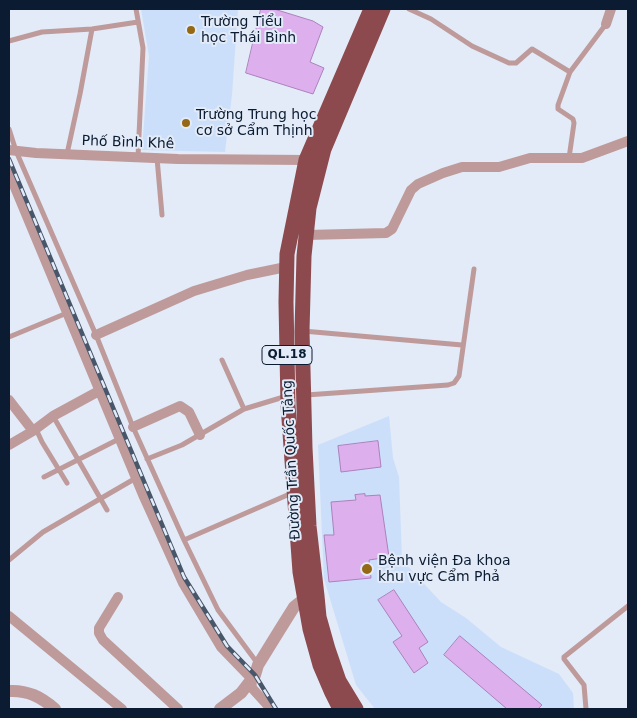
<!DOCTYPE html>
<meta charset="utf-8">
<style>
body{margin:0}
#map{position:relative;width:637px;height:718px;overflow:hidden;background:#e2ebf7;font-family:"DejaVu Sans",sans-serif}
canvas{display:block}
.frame{position:absolute;inset:0;border:10px solid #0b1b31;pointer-events:none}
</style>
<div id="map">
<canvas width="637" height="718"></canvas>
<div class="frame"></div>
</div>
<script>
const ctx = document.querySelector('canvas').getContext('2d');
ctx.lineJoin = 'round';
function fill(path, color) { ctx.fillStyle = color; ctx.fill(path, 'evenodd'); }
function strokePath(path, color, width, dash) { ctx.strokeStyle = color; ctx.lineWidth = width; ctx.lineCap = dash ? 'butt' : 'round'; ctx.setLineDash(dash || []); ctx.stroke(path); }
function label(font, color, halo, rows, align = 'center') {
  ctx.font = font + ' "DejaVu Sans",sans-serif'; ctx.lineWidth = 4; ctx.setLineDash([]); ctx.textBaseline = 'middle'; ctx.strokeStyle = halo; ctx.fillStyle = color; for (const [text, x, y, turn = 0] of rows) {
    ctx.save(); ctx.translate(x, y); ctx.rotate((+turn || 0) * Math.PI / 180); ctx.textAlign = isNaN(turn) ? turn : align; if (halo) ctx.strokeText(text, 0, 0); ctx.fillText(text, 0, 0); ctx.restore();
  }
}
const built = new Path2D(`
 M141 9H238L232 95 225 152 142 150 149 56Z
 M389 416 393 458 399 477 402 560 441 602 466 618 501 647 559 674 573 693 574 709H375L356 685 324 579 318 445Z`);
const building = new Path2D(`
 M261 9H274L313 21 323 27 310 62 324 68 313 94 246 73Z
 M378 441 381 467 341 472 338 446Z
 M365 494V496L380 495 389 557 369 560 371 578 329 582 324 535H334L331 502 356 500 355 495Z
 M394 590 428 642 419 648 428 663 414 673 393 642 402 636 378 600Z
 M460 636 542 705 538 709H507L444 655Z`);
const service = new Path2D(`
 M136 9 143 48 138 157
 M409 9 431 19 472 46 509 63H516L532 49 570 72
 M9 41 42 32 92 29 138 22
 M9 129 16 151 96 335 133 427 184 540 218 610 258 664
 M67 154 80 94 92 29
 M157 158 162 215
 M569 158 574 123 573 119 558 109V105L570 72 606 24
 M303 331 462 345
 M9 337 67 313
 M222 360 244 409
 M306 395 448 385 454 383 459 376 474 269
 M53 416 107 510
 M36 429 42 442 67 483
 M147 459 182 445 244 409 287 396
 M44 477 119 439
 M184 540 292 493
 M9 560 43 532 136 478
 M586 709 584 685 564 659V657L628 606`);
const minor = new Path2D(`
 M606 24 611 9
 M9 150 36 153 178 159 306 160
 M9 173 144 497 183 583 221 647 251 678 252 688 271 709
 M307 235 386 233 392 229 411 190 418 184 443 173 462 167H499L530 158H582L628 141
 M96 335 194 291 247 275 286 267
 M9 400 33 431
 M133 427 180 406 189 412 200 435
 M9 445 33 431 53 416 99 391
 M118 597 99 628V633L103 640 178 709
 M9 616 122 709`);
const tertiary = new Path2D(`
 M9 691C28 690 41 697 55 709
 M220 709 241 693 255 675 258 665 279 631 294 607 304 599`);
const trunk = new Path2D(`
 M340 709 332 693 320 665 310 629 300 572 288 405 286 302 287 254 306 160 371 9
 M356 709 339 681 328 649 319 617 317 596 309 526 305 448 302 331 304 256 309 208 324 149 383 9`);
const rail = new Path2D(`
 M9 159 184 577 227 646 255 675 276 709`);
const markers = [
 [191,30,5,"#946814"],
 [186,123,5,"#946814"],
 [367,569,6,"#946814"]
];
const shields = [
 [287,355,50]
];
const shieldNames = [
 ["QL.18",287,355]
];
const poiNames = [
 ["Trường Tiểu",201,22],
 ["học Thái Bình",201,38],
 ["Trường Trung học",196,115],
 ["cơ sở Cẩm Thịnh",196,131],
 ["Bệnh viện Đa khoa",378,561],
 ["khu vực Cẩm Phả",378,577]
];
const streetNames = [
 ["Phố Bình Khê",128,143,2],
 ["Đường Trần Quốc Tảng",292,460,-93]
];
fill(built, '#ccdffa');
fill(building, '#ddb0ed');
strokePath(building, '#ac81bc', 1);
strokePath(service, '#be9a9b', 5);
strokePath(minor, '#be9a9b', 10);
strokePath(tertiary, '#be9a9b', 12);
strokePath(trunk, '#8c4a4e', 15);
strokePath(rail, '#485669', 4.5);
strokePath(rail, '#e2ebf7', 2.5, [8]);
for (const [x, y, r, color] of markers) { const dot = new Path2D(); dot.arc(x, y, r, 0, 2 * Math.PI); ctx.fillStyle = color; ctx.fill(dot); strokePath(dot, '#e2ebf7', 2); }
for (const [x, y, w] of shields) { const box = new Path2D(); box.roundRect(x - w / 2, y - 9.5, w, 19, 4); ctx.fillStyle = '#e2ebf7'; ctx.fill(box); strokePath(box, '#0b1b31', 1); }
label('bold 12px', '#0b1b31', null, shieldNames);
label('14px', '#0b1b31', '#e2ebf7', poiNames, 'left');
label('14px', '#0b1b31', '#e2ebf7', streetNames);
</script>
